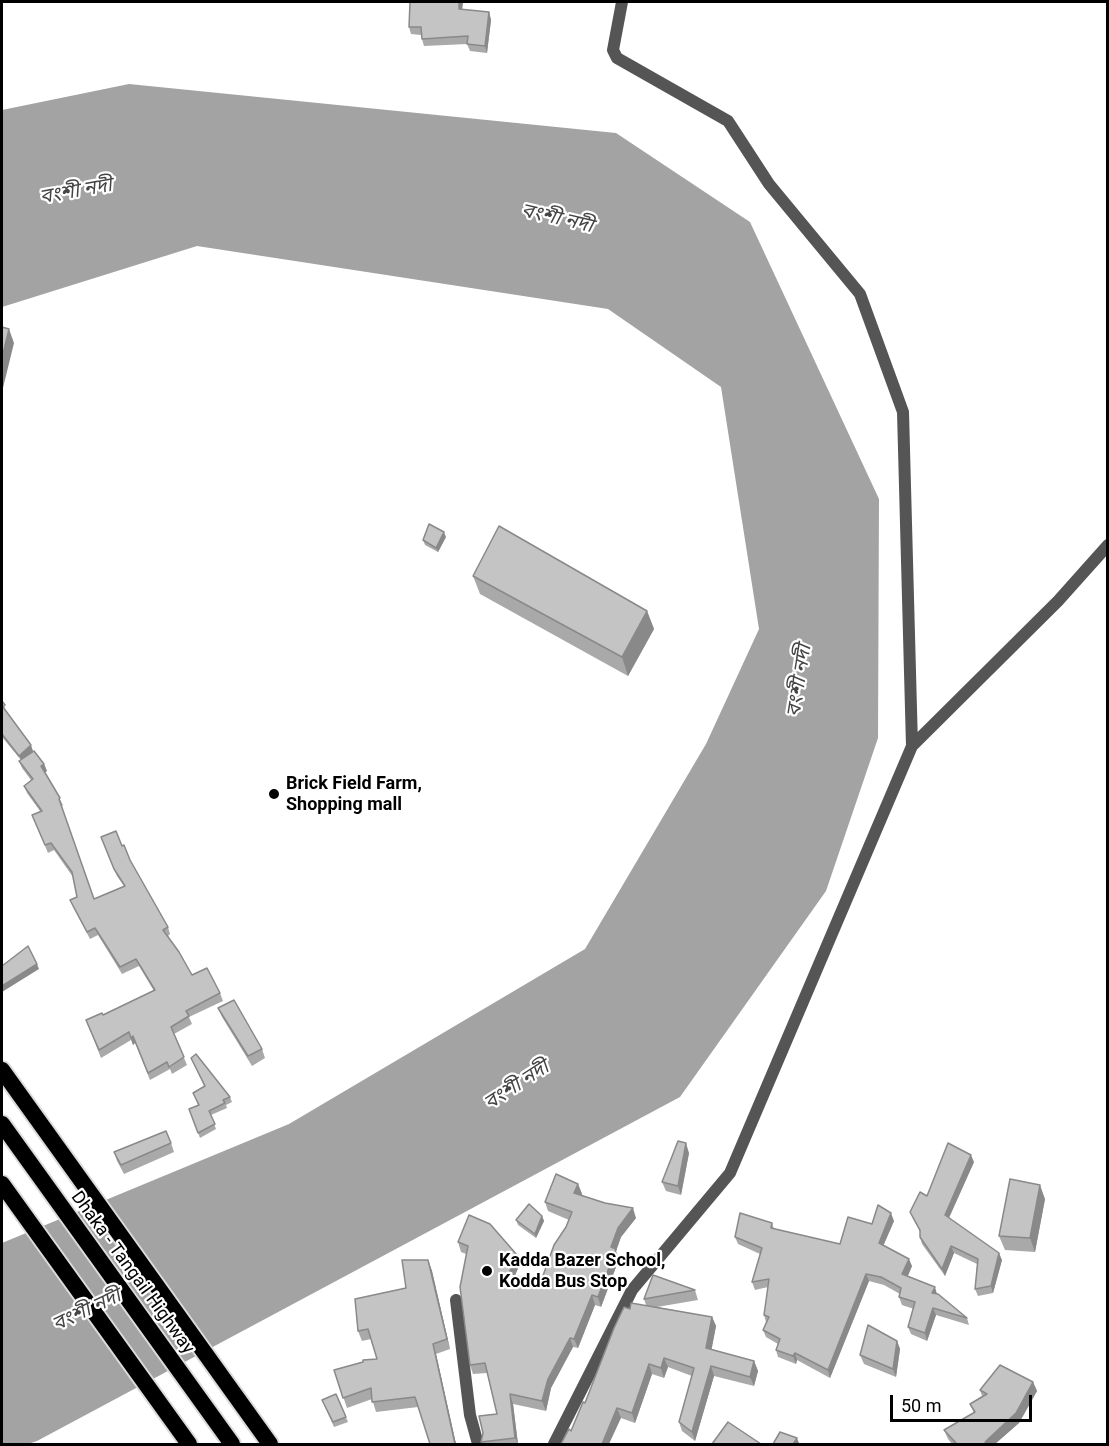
<!DOCTYPE html>
<meta charset="utf-8">
<style>
body{margin:0}
#map{position:relative;width:1109px;height:1446px;overflow:hidden;background:#fff;font-family:Roboto,sans-serif}
canvas{display:block}
.frame{position:absolute;inset:0;border:3px solid #000;pointer-events:none}
.scale{position:absolute;left:890px;top:1395px;width:142px;height:27px;box-sizing:border-box;border:3px solid #000;border-top:0;padding-left:8px;font-size:18px;line-height:21px;white-space:nowrap;color:#000;-webkit-text-stroke:4px #fff;paint-order:stroke}
</style>
<div id="map">
<canvas width="1109" height="1446"></canvas>
<div class="frame"></div>
<div class="scale">50 m</div>
</div>
<script>
const ctx = document.querySelector('canvas').getContext('2d');
ctx.lineJoin = 'round';
function fill(path, color) { ctx.fillStyle = color; ctx.fill(path, 'evenodd'); }
function strokePath(path, color, width, dash) { ctx.strokeStyle = color; ctx.lineWidth = width; ctx.lineCap = dash ? 'butt' : 'round'; ctx.setLineDash(dash || []); ctx.stroke(path); }
function label(font, color, halo, rows, align = 'center') {
  ctx.font = font + ' Roboto,"Noto Sans Bengali",sans-serif'; ctx.lineWidth = 4.5; ctx.setLineDash([]); ctx.textBaseline = 'middle'; ctx.strokeStyle = halo; ctx.fillStyle = color; for (const [text, x, y, turn = 0] of rows) {
    ctx.save(); ctx.translate(x, y); ctx.rotate((+turn || 0) * Math.PI / 180); ctx.textAlign = isNaN(turn) ? turn : align; if (halo) ctx.strokeText(text, 0, 0); ctx.fillText(text, 0, 0); ctx.restore();
  }
}
const water = new Path2D(`
 M129 84 616 133 750 222 879 499 878 738 826 891 680 1097 37 1441 28 1444H2V1243L289 1124 585 949 706 744 759 629 721 387 608 309 197 246 2 307V110Z`);
const minor = new Path2D(`
 M622 2 613 50 617 58 728 121 769 184 860 294 903 412 912 746
 M456 1300 470 1415 478 1444
 M554 1444 632 1290 730 1173 912 746 1058 601 1108 545`);
const trunk = new Path2D(`
 M2 1070 270 1444
 M2 1124 232 1444
 M2 1184 189 1444`);
const wall = new Path2D(`
 M410 2H463L462 10 489 12 491 20 487 53 470 51 467 44 424 46 422 39 421 35 411 34 409 27Z
 M446 537 438 552 425 545 423 540Z
 M473 576 647 611 654 629 628 676 480 594Z
 M2 701 6 712 33 751 28 755 44 764 47 771 45 772 63 805 61 807 94 899 124 886 117 876 104 845 122 846 168 927 170 934 168 936 192 975 220 993 223 1001 189 1017 192 1024 174 1034 187 1065 172 1074 170 1069 150 1080 135 1043 133 1045 131 1040 101 1058 86 1020 103 1015 154 991 139 966 122 974 98 935 90 939 73 907 70 900 77 897 73 877 54 850 48 853 35 822 40 811 27 793 24 786 31 780 22 768 19 761 21 760 2 737Z
 M218 1008 262 1049 265 1058 252 1066 222 1017Z
 M191 1058 230 1097 232 1102 226 1105 227 1108 211 1115 216 1129 200 1138 189 1109 198 1105 193 1093 204 1086Z
 M171 1143 174 1152 124 1174 117 1161 114 1152Z
 M689 1153 681 1195 666 1191 662 1182Z
 M974 1162 949 1218 1002 1260 993 1293 978 1296 975 1289 977 1264 954 1253 945 1276 922 1244 920 1237V1232L913 1219 910 1212 927 1196Z
 M578 1184 582 1194 581 1195 636 1218 621 1237 616 1251 619 1259 601 1307 595 1305 578 1348 573 1347 551 1388 546 1411 513 1404 518 1444H482L481 1442 497 1414 487 1373 473 1374 470 1365 466 1254 461 1252 458 1242 520 1264 515 1275 540 1284 569 1220 548 1211 545 1202Z
 M1045 1199 1035 1252 1005 1250 999 1236Z
 M542 1216 544 1221 536 1238 518 1225 516 1220Z
 M894 1221 883 1246 912 1266 908 1276 937 1294 967 1318 969 1325 936 1315 927 1341 911 1334 908 1327 914 1309 902 1305 899 1297 900 1294 884 1285 869 1281 830 1378 797 1360 796 1364 778 1357 776 1350 778 1344 766 1337 763 1330 766 1322 764 1315 768 1287 755 1290 752 1282 760 1254 738 1244 735 1237 772 1223 774 1229 840 1244 872 1224Z
 M428 1260 432 1271 450 1349 436 1354 456 1444H430L418 1407 376 1412 372 1399 347 1408 334 1370 377 1359 371 1339 362 1341 358 1331 406 1288Z
 M695 1290 698 1300 657 1307 712 1317 716 1326 711 1350 754 1361 758 1371 754 1386 714 1376 695 1441 682 1431 679 1422 692 1376 668 1367 664 1378 652 1374 635 1423 621 1418 571 1431 630 1309 646 1305 644 1299Z
 M897 1341 900 1349 896 1377 864 1364 860 1355Z
 M1033 1382 1037 1391 1019 1423 995 1444H952L948 1439 944 1430 974 1413 970 1404 982 1396 980 1390Z
 M336 1394 348 1422 334 1427 324 1405Z`);
const shadedWall = new Path2D(`
 M459 2H463L461 17 459 9Z
 M489 12 491 20 487 53 485 46Z
 M9 329 14 343 2 392V358Z
 M444 532 446 537 438 552 436 548Z
 M647 611 654 629 628 676 622 657Z
 M31 745 33 751 22 761 19 756Z
 M44 764 47 771 44 773 41 766Z
 M37 964 39 969 2 992V986Z
 M133 1036 135 1043 133 1045 131 1038Z
 M686 1143 689 1153 681 1195 678 1186Z
 M971 1155 974 1162 947 1222 945 1215Z
 M578 1184 582 1194 578 1202 574 1193Z
 M1040 1185 1045 1199 1035 1252 1030 1238Z
 M633 1208 636 1218 621 1237 616 1251 619 1259 601 1307 598 1297 611 1247 618 1228Z
 M891 1213 894 1221 881 1251 879 1243Z
 M542 1216 544 1221 536 1238 535 1234Z
 M951 1246 954 1253 945 1276 942 1269Z
 M999 1253 1002 1260 993 1293 991 1286Z
 M517 1255 520 1264 512 1282 509 1273Z
 M909 1259 912 1266 905 1282 902 1274Z
 M428 1260 432 1271 450 1349 447 1339Z
 M866 1274 869 1281 830 1378 828 1370Z
 M935 1287 937 1294 932 1293Z
 M592 1295 595 1305 578 1348 574 1339Z
 M933 1308 936 1315 927 1341 925 1333Z
 M712 1317 716 1326 710 1358 706 1348Z
 M570 1338 573 1347 551 1388 546 1411 542 1401 548 1379Z
 M897 1341 900 1349 896 1377 893 1369Z
 M433 1344 436 1354 456 1444H455Z
 M795 1353 797 1360 796 1364 793 1356Z
 M664 1358 668 1367 664 1378 661 1368Z
 M754 1361 758 1371 754 1386 750 1377Z
 M649 1364 652 1374 635 1423 632 1413Z
 M711 1366 714 1376 695 1441 692 1432Z
 M1033 1382 1037 1391 1019 1423 995 1444H986L985 1442Z
 M510 1394 513 1404 518 1444 515 1438Z
 M617 1408 621 1418 609 1444H602Z
 M797 1438 799 1443 798 1444H793Z`);
const building = new Path2D(`
 M410 2H459V9L489 12 485 46 467 44 468 36 422 39 421 27H409Z
 M2 327 9 329 2 358Z
 M429 524 444 532 436 548 423 540Z
 M499 526 647 611 622 657 473 576Z
 M2 701 5 705 3 707 31 745 19 756 2 734Z
 M34 751 44 764 41 766 60 798 59 799 94 899 125 886 114 869 101 837 116 831 122 846 124 845 130 860 168 927 163 930 179 952 192 975 207 968 220 993 186 1011 189 1016 171 1027 184 1057 169 1067 167 1062 148 1073 133 1036 131 1038 129 1032 99 1050 86 1020 102 1013 103 1015 155 990 136 959 120 967 95 928 87 932 70 900 77 897 72 872 51 843 45 845 32 815 42 811 24 786 33 779 19 761Z
 M28 946 37 964 2 986V966Z
 M234 1000 262 1049 248 1056 218 1008Z
 M196 1054 230 1097 223 1100 225 1103 209 1111 215 1124 198 1133 189 1109 199 1105 193 1093 205 1086 191 1058Z
 M166 1131 171 1143 121 1165 114 1152Z
 M678 1141 686 1143 678 1186 662 1182Z
 M948 1143 971 1155 945 1215 999 1253 991 1286 975 1289 978 1259 951 1246 942 1269 920 1237V1230L910 1212 920 1192 927 1196Z
 M556 1174 578 1184 574 1193 605 1203 633 1208 618 1228 611 1247 616 1249 598 1297 592 1295 574 1339 570 1338 548 1379 542 1401 510 1394 515 1438 481 1442 483 1433 479 1416 497 1414 485 1363 470 1365 460 1287 468 1246 458 1242 469 1215 490 1224 517 1255 509 1273 540 1284 554 1245 566 1227 572 1212 545 1202Z
 M1010 1179 1040 1185 1030 1238 999 1236Z
 M529 1204 542 1216 535 1234 516 1220Z
 M878 1205 891 1213 879 1243 909 1259 902 1274 935 1287 932 1293 938 1294 967 1318 933 1308 925 1333 908 1327 915 1302 899 1297 901 1288 881 1277 866 1274 828 1370 795 1353 793 1356 776 1350 780 1339 763 1330 769 1317 764 1315 769 1279 752 1282 762 1248 735 1237 740 1213 772 1223 771 1228 840 1244 848 1217 872 1224Z
 M402 1260H428L447 1339 433 1344 455 1444H430L415 1397 372 1402 371 1388 343 1398 334 1370 363 1362V1360L377 1359 368 1329 358 1331 355 1299 406 1288Z
 M653 1275 695 1290 644 1299Z
 M631 1303 712 1317 706 1348 754 1361 750 1377 711 1366 692 1432 679 1422 694 1368 664 1358 661 1368 649 1364 632 1413 617 1408 602 1444H561L569 1429 571 1431 583 1402 585 1403 614 1328 624 1307 630 1309Z
 M868 1325 897 1341 893 1369 860 1355Z
 M1000 1365 1033 1382 1016 1413 985 1442 988 1444H957L944 1430 975 1412 970 1404 987 1394 980 1390Z
 M336 1394 346 1417 333 1422 322 1400Z
 M728 1422 761 1444H712Z
 M780 1432 797 1438 793 1444H773Z`);
const markers = [
 [274,794,6,"#000"],
 [487,1271,6,"#000"]
];
const poiNames = [
 ["Brick Field Farm,",286,784],
 ["Shopping mall",286,805],
 ["Kadda Bazer School,",499,1261],
 ["Kodda Bus Stop",499,1282]
];
const streetNames = [
 ["Dhaka - Tangail Highway",132,1273,54]
];
const waterNames = [
 ["বংশী নদী",76,192,-10],
 ["বংশী নদী",557,219,13],
 ["বংশী নদী",800,681,-81],
 ["বংশী নদী",517,1086,-33],
 ["বংশী নদী",87,1311,-25]
];
fill(water, '#a3a3a3');
strokePath(trunk, '#dbdbdb', 20);
strokePath(minor, '#555', 12);
strokePath(trunk, '#000', 16);
fill(wall, '#a9a9a9');
fill(shadedWall, '#898989');
fill(building, '#c4c4c4');
strokePath(building, '#898989', 1.5);
for (const [x, y, r, color] of markers) { const dot = new Path2D(); dot.arc(x, y, r, 0, 2 * Math.PI); ctx.fillStyle = color; ctx.fill(dot); strokePath(dot, '#fff', 2); }
label('bold 18px', '#000', '#fff', poiNames, 'left');
label('18px', '#000', '#fff', streetNames);
label('italic 20px', '#444', '#fff', waterNames);
</script>
